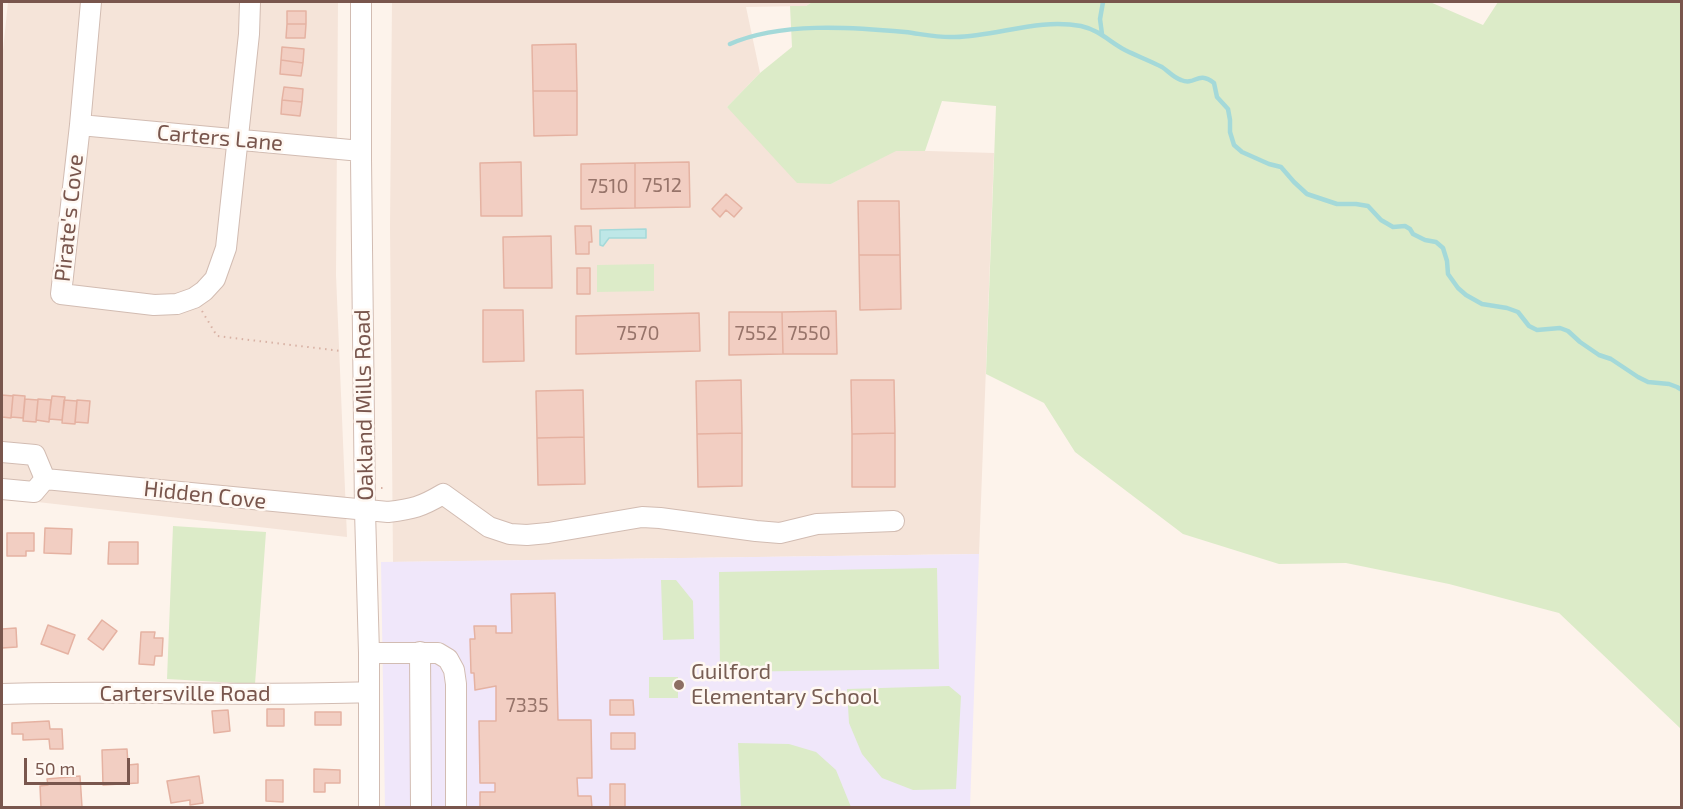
<!DOCTYPE html>
<style>
body{margin:0}
#map{position:relative;width:1683px;height:809px;overflow:hidden;background:#fdf3eb;font-family:"Exo 2",sans-serif}
canvas{display:block}
.frame{position:absolute;inset:0;border:3px solid #79564d;pointer-events:none}
.scale{position:absolute;left:24px;top:758px;width:106px;height:27px;box-sizing:border-box;border:3px solid #79564d;border-top:0;padding-left:8px;font-size:18px;line-height:21px;white-space:nowrap;color:#79564d;-webkit-text-stroke:4px #fff8f2;paint-order:stroke}
</style>
<div id="map">
<canvas width="1683" height="809"></canvas>
<div class="frame"></div>
<div class="scale">50 m</div>
</div>
<script>
const ctx = document.querySelector('canvas').getContext('2d');
ctx.lineJoin = 'round';
function fill(path, color) { ctx.fillStyle = color; ctx.fill(path, 'evenodd'); }
function strokePath(path, color, width, dash) { ctx.strokeStyle = color; ctx.lineWidth = width; ctx.lineCap = dash ? 'butt' : 'round'; ctx.setLineDash(dash || []); ctx.stroke(path); }
function label(font, color, halo, rows, align = 'center') {
  ctx.font = font + ' "Exo 2",sans-serif'; ctx.lineWidth = 5; ctx.setLineDash([]); ctx.textBaseline = 'middle'; ctx.strokeStyle = halo; ctx.fillStyle = color; for (const [text, x, y, turn = 0] of rows) {
    ctx.save(); ctx.translate(x, y); ctx.rotate((+turn || 0) * Math.PI / 180); ctx.textAlign = isNaN(turn) ? turn : align; if (halo) ctx.strokeText(text, 0, 0); ctx.fillText(text, 0, 0); ctx.restore();
  }
}
const residential = new Path2D(`
 M8 2H338L336 275 347 537 2 498V60Z
 M392 2H812L806 6 746 7 760 73 727 107 831 184 896 150 994 153 979 554 393 562 390 227Z`);
const education = new Path2D(`
 M979 554 970 807H385L381 562Z`);
const green = new Path2D(`
 M812 2H1430L1483 25 1498 2H1681V729L1559 613 1449 584 1346 563 1279 564 1183 534 1075 452 1044 403 986 374 996 106 942 101 925 151H896L831 184 797 183 727 107 760 73 792 47 790 6H806Z
 M654 264V291L597 292V265Z
 M173 526 266 532 255 684 167 679Z
 M937 568 939 669 720 672 719 572Z
 M661 580H676L693 601 694 639 663 640Z
 M649 677H678V698H649Z
 M949 686 961 696 956 789 913 790 882 778 862 754 849 723 847 689Z
 M738 743 789 744 816 752 836 770 851 807H741Z`);
const water = new Path2D(`
 M646 229V238H609L603 246 600 245V230Z`);
const stream = new Path2D(`
 M1102 34 1100 19 1103 2
 M730 44C780 22 851 27 905 32 922 34 938 38 955 37 998 36 1038 18 1081 26 1099 30 1110 42 1125 50 1137 56 1150 61 1162 67 1168 71 1174 78 1181 80 1196 86 1197 70 1214 83L1217 97 1228 109 1230 120V132L1234 145 1242 152 1269 164 1281 167 1294 182 1307 194 1337 204H1356L1368 206 1381 220 1393 227 1405 226 1410 229 1413 234 1425 240 1436 242 1443 248 1447 261 1448 274 1458 288 1466 295 1482 304 1507 308 1518 312 1529 326 1537 330 1560 328 1568 331 1580 342 1599 355 1611 359 1638 377 1648 382 1669 384 1677 387 1682 390`);
const building = new Path2D(`
 M287 11H306V24H287Z
 M287 24H306L305 38H286Z
 M576 44 577 91H533L532 45Z
 M282 47 304 49 303 63 281 60Z
 M281 60 303 63 301 76 280 74Z
 M284 87 303 89 302 102 282 100Z
 M533 91H577V135L534 136Z
 M282 100 302 102 300 116 281 114Z
 M521 162 522 216H481L480 163Z
 M689 162 690 207 635 208V163Z
 M635 163V208L581 209V164Z
 M726 194 742 208 734 217 726 210 720 217 712 209Z
 M858 201H899L900 255H859Z
 M575 226H591L592 242H589V254H576Z
 M551 236 552 288H504L503 237Z
 M859 255H900L901 309 860 310Z
 M577 268H590V294H577Z
 M483 310H523L524 361 483 362Z
 M836 311 837 354H783L782 312Z
 M729 312H782L783 354 729 355Z
 M699 313 700 351 576 354V316Z
 M741 380 742 433 697 434 696 381Z
 M851 380H894L895 433 852 434Z
 M583 390 584 437 537 438 536 391Z
 M2 395 13 396 11 418 2 417Z
 M13 395 25 396 23 418 11 417Z
 M52 396 65 397 62 420 49 419Z
 M25 399 38 400 36 422 23 421Z
 M38 399 51 400 49 422 36 420Z
 M64 400 77 401 75 424 62 423Z
 M77 400 90 401 88 423 75 422Z
 M742 433V486L698 487 697 434Z
 M895 433V487H852V434Z
 M584 437 585 484 538 485 537 438Z
 M45 528 72 529 71 554 44 553Z
 M7 533H34V551H26V556H7Z
 M109 542H138V564H108Z
 M555 593 558 720H591L592 778H577L578 796H591L592 808H480V792H495V783H480L479 721H496V686L475 690 474 673H471L470 639H475L474 626H496V633H512L511 594Z
 M102 620 117 631 103 650 88 639Z
 M48 625 75 635 68 654 41 644Z
 M16 628 17 647 2 648V629Z
 M141 632H155L154 638H163L162 656H155L154 665 139 664Z
 M610 700H633L634 715H610Z
 M267 709H284V726H267Z
 M228 710 230 731 214 733 212 711Z
 M315 712H341V725H315Z
 M49 721 50 729H62L63 749H50L49 739 23 740V734H12V723Z
 M611 733H635V749H611Z
 M127 749 128 765 138 764V783L103 785 102 750Z
 M314 769 340 770V783H325V792H314Z
 M80 776 82 807 41 808 40 786 48 785 47 779Z
 M199 776 203 803 190 805V800L171 803 167 781Z
 M266 780H283V802L266 801Z
 M610 784H625V808H610Z`);
const path = new Path2D(`
 M202 311 217 336 341 351
 M381 488H387`);
const minor = new Path2D(`
 M91 2 80 125 61 294 154 305 177 304 194 298 204 291 215 279 226 248 249 34 250 2
 M361 2V159L365 511 369 653V808
 M80 125 361 151
 M2 452 35 455 45 479
 M45 479 388 512C413 509 421 507 443 494L489 527 510 534 527 535 548 533 642 517 660 518 756 531 780 533 817 524 894 521
 M2 489 34 492 45 479
 M420 652 421 808
 M369 653H438L448 659 454 670 456 684V808
 M2 694C124 690 246 697 368 692`);
const markers = [
 [679,685,6,"#8d6e63"]
];
const numberNames = [
 ["7512",662,185],
 ["7510",608,186],
 ["7570",638,333],
 ["7552",756,333],
 ["7550",809,333],
 ["7335",527,705]
];
const streetNames = [
 ["Carters Lane",220,138,5],
 ["Pirate's Cove",69,218,-84],
 ["Oakland Mills Road",364,405,-91],
 ["Hidden Cove",205,495,6],
 ["Cartersville Road",185,694]
];
const educationNames = [
 ["Guilford",691,672],
 ["Elementary School",691,697]
];
fill(residential, '#f5e4d9');
fill(education, '#f0e7fa');
fill(green, '#dcebc8');
fill(water, '#bee7e7');
strokePath(water, '#a4d9d9', 1.5);
strokePath(stream, '#a4d9d9', 4.5);
fill(building, '#f2cec2');
strokePath(building, '#e5b2a2', 1.5);
strokePath(minor, '#d2bcb2', 22);
strokePath(path, '#d8b1a4', 2, [1.5, 4.5]);
strokePath(minor, '#fff', 20);
for (const [x, y, r, color] of markers) { const dot = new Path2D(); dot.arc(x, y, r, 0, 2 * Math.PI); ctx.fillStyle = color; ctx.fill(dot); strokePath(dot, '#fff8f2', 2); }
label('20px', '#97746a', null, numberNames);
label('22px', '#79564d', '#fff8f2', streetNames);
label('22px', '#785e54', '#fff8f2', educationNames, 'left');
</script>
